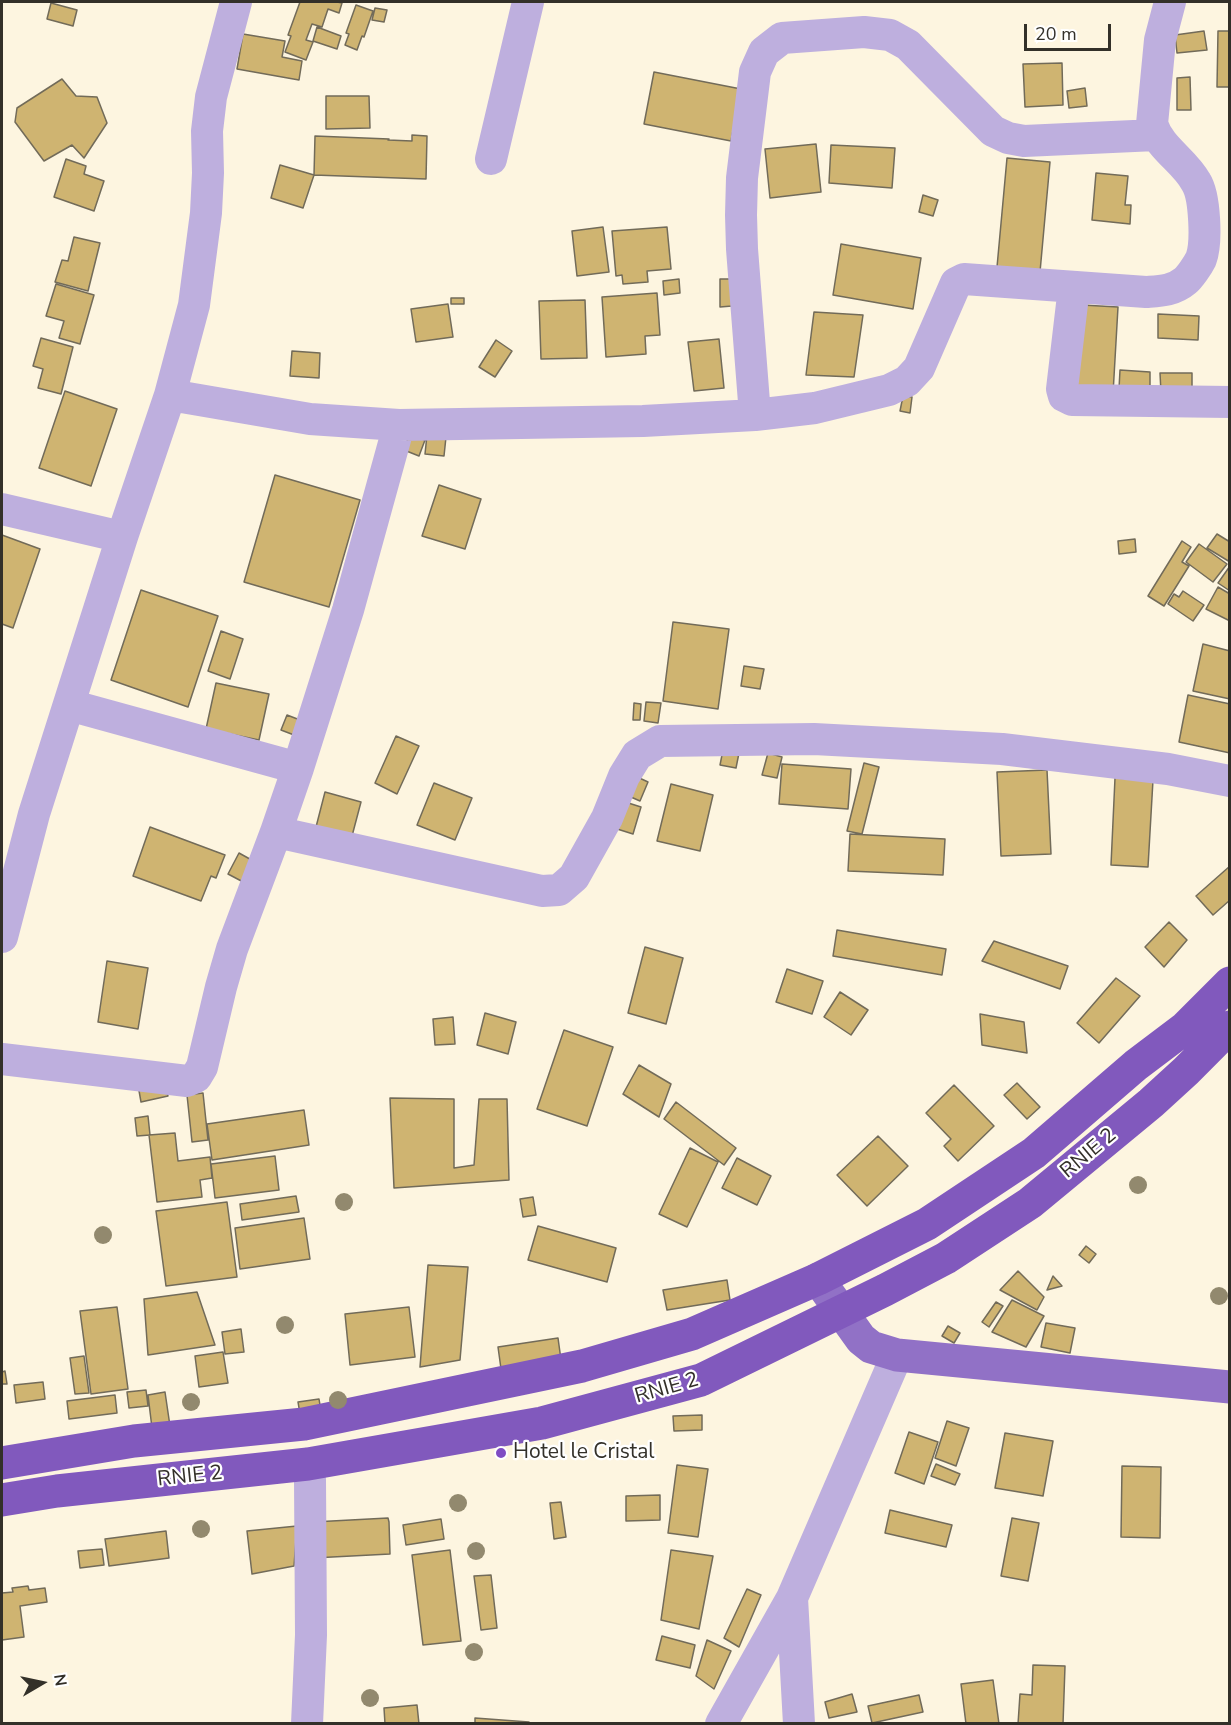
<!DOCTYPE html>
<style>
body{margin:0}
#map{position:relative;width:1231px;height:1725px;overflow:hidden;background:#fdf5e0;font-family:"Nunito Sans",sans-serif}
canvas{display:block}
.frame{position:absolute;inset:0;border:3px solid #333029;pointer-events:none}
.north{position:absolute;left:12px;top:1653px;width:60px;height:60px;-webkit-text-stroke:4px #fff;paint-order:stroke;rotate:81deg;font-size:16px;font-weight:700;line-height:24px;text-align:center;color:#333029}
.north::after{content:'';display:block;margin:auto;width:21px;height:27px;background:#333029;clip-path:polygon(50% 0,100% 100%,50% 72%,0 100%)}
.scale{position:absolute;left:1024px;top:24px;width:87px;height:27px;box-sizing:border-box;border:3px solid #333029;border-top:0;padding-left:8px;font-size:18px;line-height:21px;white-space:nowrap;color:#333029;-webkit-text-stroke:4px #fff;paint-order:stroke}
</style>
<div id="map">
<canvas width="1231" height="1725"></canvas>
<div class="frame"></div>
<div class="north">N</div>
<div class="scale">20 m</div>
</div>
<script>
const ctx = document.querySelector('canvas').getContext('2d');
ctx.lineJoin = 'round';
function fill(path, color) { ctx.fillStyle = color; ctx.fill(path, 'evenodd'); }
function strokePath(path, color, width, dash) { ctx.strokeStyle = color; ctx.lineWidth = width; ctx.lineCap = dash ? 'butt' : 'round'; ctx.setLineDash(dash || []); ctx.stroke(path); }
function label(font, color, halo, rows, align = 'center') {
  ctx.font = font + ' "Nunito Sans",sans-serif'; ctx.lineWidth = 4.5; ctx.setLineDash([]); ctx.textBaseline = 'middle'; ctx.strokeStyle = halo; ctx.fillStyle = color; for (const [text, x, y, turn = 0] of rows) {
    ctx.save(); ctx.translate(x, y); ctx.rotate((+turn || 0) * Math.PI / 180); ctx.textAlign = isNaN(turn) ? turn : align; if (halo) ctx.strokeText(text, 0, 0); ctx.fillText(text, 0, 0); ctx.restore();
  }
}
const building = new Path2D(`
 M300 2H337L342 3 339 13 328 9 322 27 312 24 306 40 313 42 306 60 285 52 291 36 288 35Z
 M51 3 77 10 73 26 47 19Z
 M356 5 373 11 364 37 362 36 357 50 345 45 349 34 346 33Z
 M375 8 387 10 384 22 372 20Z
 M317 27 341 36 337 49 313 41Z
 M1204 31 1207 50 1177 53 1175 35Z
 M1218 31H1230V87H1217Z
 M243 34 285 41 282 57 302 61 299 80 237 69Z
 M1062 63 1063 105 1025 107 1023 64Z
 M654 72 741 89 731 141 644 124Z
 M1190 77 1191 110H1177V78Z
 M62 79 76 96 97 97 107 123 84 158 72 145 44 161 15 122 17 108Z
 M1085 88 1087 106 1069 108 1067 91Z
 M326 96H369L370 128 326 129Z
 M412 135 427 136 426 179 314 175 315 136 389 139 388 140 412 141Z
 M816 144 821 192 770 198 765 149Z
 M831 145 895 148 892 188 829 183Z
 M1007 158 1050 162 1040 272 997 267Z
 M66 159 86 166 84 174 104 181 94 211 54 197Z
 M280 165 314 175 303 208 271 198Z
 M1096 173 1128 176 1125 205H1131L1130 224 1092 220Z
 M923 195 938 200 933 216 919 212Z
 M603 227 609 272 577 276 572 231Z
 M667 227 671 269 647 271 648 282 623 284 622 275 616 276 612 231Z
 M74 237 100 243 88 291 55 282 62 260 68 261Z
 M841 244 921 258 913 309 833 295Z
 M679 279 680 293 664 295 663 281Z
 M720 279H732V306L720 307Z
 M56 284 94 295 80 344 59 338 64 321 46 316Z
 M657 293 660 335 645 336 646 354 606 357 602 297Z
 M451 298H464V304H451Z
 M585 300 587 358 541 359 539 301Z
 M448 304 453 337 416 342 411 309Z
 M1082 305 1118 307 1113 394 1076 392Z
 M814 312 863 315 854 377 806 375Z
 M1158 314 1199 316 1198 340 1158 338Z
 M41 338 73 347 61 394 38 388 43 369 33 366Z
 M719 339 724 388 694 391 688 342Z
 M496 340 512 351 495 377 479 367Z
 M292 351 320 353 319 378 290 376Z
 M1120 370 1150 372V390L1119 389Z
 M1160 373H1192V392L1161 393Z
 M65 391 117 409 91 486 39 468Z
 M903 396 912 397 910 413 900 411Z
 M409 435 425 440 419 456 404 450Z
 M427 435 446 437 444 456 425 454Z
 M275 475 360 500 329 607 244 582Z
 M439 485 481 499 465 549 422 536Z
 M1217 534 1230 542V562L1207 548Z
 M2 535 40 549 13 628 2 624Z
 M1135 539 1136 552 1119 554 1118 541Z
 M1182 541 1191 547 1182 562 1189 566 1164 606 1148 596Z
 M1199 544 1227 564 1213 582 1186 562Z
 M1230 566V591L1218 583Z
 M1218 587 1230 594V621L1206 609Z
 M141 590 218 616 188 707 111 680Z
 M1183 591 1204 605 1193 621 1168 604 1174 594 1179 597Z
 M673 622 729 629 718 709 663 701Z
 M221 631 243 639 230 679 208 671Z
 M1203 644 1230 651V699L1193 691Z
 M744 666 764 669 760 689 741 686Z
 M216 683 269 694 259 740 206 729Z
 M1188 695 1230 704V753L1179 742Z
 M646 702 661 703 658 723 644 721Z
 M634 703 641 704 640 720H633Z
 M287 715 300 720 294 735 281 730Z
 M396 736 419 746 397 794 375 783Z
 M723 750 739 753 736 768 720 765Z
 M768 753 782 757 777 778 762 775Z
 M864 763 879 767 862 834 847 831Z
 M782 764 851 769 848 809 779 804Z
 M1047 770 1051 854 1001 856 997 772Z
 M633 775 648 782 640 801 624 794Z
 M1115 778 1153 780 1148 867 1111 865Z
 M434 783 472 798 455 840 417 825Z
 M671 784 713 795 700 851 657 841Z
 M325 792 361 802 352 836 316 827Z
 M622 801 641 807 633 834 614 828Z
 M150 827 225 855 216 878 211 876 201 901 133 876Z
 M850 834 945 839 943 875 848 871Z
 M239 853 257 863 247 884 228 874Z
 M1230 866V900L1213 915 1196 896Z
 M1169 922 1187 940 1164 967 1145 947Z
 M837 930 946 949 942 975 833 956Z
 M994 941 1068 966 1060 989 982 961Z
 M645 947 683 958 666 1024 628 1013Z
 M107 961 148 968 138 1029 98 1022Z
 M787 969 823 981 812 1014 776 1002Z
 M1116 978 1140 996 1099 1043 1077 1023Z
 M840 992 868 1010 851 1035 824 1017Z
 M485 1013 516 1022 508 1054 477 1045Z
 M980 1014 1024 1022 1027 1053 982 1045Z
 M453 1017 455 1044 435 1045 433 1019Z
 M564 1030 613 1047 587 1126 537 1109Z
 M639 1065 671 1084 659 1117 623 1094Z
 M164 1082 168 1096 141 1102 138 1085Z
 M1017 1083 1040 1107 1027 1119 1004 1095Z
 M954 1085 994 1126 958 1161 944 1146 951 1139 926 1113Z
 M203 1093 208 1140 192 1142 187 1095Z
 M390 1098 454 1099V1168L474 1165 479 1099H507L509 1180 394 1188Z
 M676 1102 736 1148 724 1165 664 1119Z
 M304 1110 309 1145 212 1160 207 1124Z
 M148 1116 150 1135 137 1136 135 1118Z
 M175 1133 178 1161 210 1157 212 1178 200 1180 202 1197 157 1202 149 1135Z
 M878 1136 908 1166 867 1206 837 1175Z
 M690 1148 718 1162 687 1227 659 1214Z
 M275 1156 279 1190 215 1198 211 1164Z
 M737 1158 771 1176 757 1205 722 1188Z
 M296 1196 299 1212 242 1220 240 1204Z
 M533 1197 536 1215 523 1217 520 1199Z
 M227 1202 237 1277 166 1286 156 1211Z
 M304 1218 310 1259 240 1269 235 1228Z
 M538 1226 616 1248 607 1282 528 1260Z
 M1086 1246 1096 1254 1089 1263 1079 1255Z
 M428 1265 468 1267 460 1360 420 1367Z
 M1018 1271 1044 1297 1037 1310 1000 1290Z
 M1053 1276 1062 1286 1047 1290Z
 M727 1280 730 1300 667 1310 663 1290Z
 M197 1292 215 1345 148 1355 144 1299Z
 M1012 1300 1044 1316 1026 1347 992 1332Z
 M996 1302 1003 1306 989 1327 982 1322Z
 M117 1307 128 1389 91 1394 80 1311Z
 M409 1307 415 1357 350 1365 345 1314Z
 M1046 1323 1075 1328 1070 1353 1041 1347Z
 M948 1326 960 1333 954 1343 942 1336Z
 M241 1329 244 1352 225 1354 222 1332Z
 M558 1338 562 1367 502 1376 498 1347Z
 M223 1352 228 1383 199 1387 195 1356Z
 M84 1356 89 1393 75 1394 70 1358Z
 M5 1371 7 1384H2V1372Z
 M43 1382 45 1399 16 1403 14 1385Z
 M146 1390 148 1406 129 1408 127 1392Z
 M165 1392 170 1426 152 1428 148 1395Z
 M115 1395 117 1413 69 1419 67 1401Z
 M319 1399 322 1417 301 1420 298 1402Z
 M702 1415V1430L674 1431 673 1416Z
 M947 1421 969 1428 956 1466 935 1458Z
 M909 1432 938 1442 924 1484 895 1473Z
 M1005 1433 1053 1441 1043 1496 995 1488Z
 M936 1464 960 1474 955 1485 931 1476Z
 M677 1465 708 1469 698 1537 668 1533Z
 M1122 1466 1161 1467 1160 1538 1121 1537Z
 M660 1495V1520L626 1521V1496Z
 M561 1502 566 1537 554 1539 550 1503Z
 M890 1510 952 1525 946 1547 885 1533Z
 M388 1518 389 1522 390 1554 313 1558V1522Z
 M1012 1518 1039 1523 1028 1581 1001 1576Z
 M441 1519 444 1539 406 1545 403 1525Z
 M297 1526 294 1566 252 1574 247 1531Z
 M166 1531 169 1558 109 1566 105 1539Z
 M102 1549 104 1565 80 1568 78 1551Z
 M450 1550 461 1641 423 1645 412 1555Z
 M671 1550 713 1556 699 1629 661 1620Z
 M491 1575 497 1628 481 1630 474 1576Z
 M28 1586 29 1590 45 1588 47 1602 20 1606 24 1637 2 1640V1593L13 1592 12 1588Z
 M747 1589 761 1595 739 1647 724 1638Z
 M662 1636 695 1645 690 1668 656 1660Z
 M707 1640 731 1651 714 1689 696 1676Z
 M1033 1665 1065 1666 1063 1724H1018L1020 1694 1032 1695Z
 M993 1680 999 1724H966L961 1684Z
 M852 1694 857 1712 829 1718 825 1702Z
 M919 1695 923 1712 872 1723 868 1706Z
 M417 1705 419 1724H385L384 1708Z
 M475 1718 529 1722V1724H475Z`);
const minor = new Path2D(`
 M491 159 528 2
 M1074 287 1062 389 1064 396 1072 400 1230 402
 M170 395 310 419 399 425 643 421 755 415 815 408 889 390 907 381 919 368 956 283 964 279 1146 292C1160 291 1173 291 1185 281 1190 277 1198 265 1201 259 1207 243 1205 196 1196 182 1184 160 1160 149 1152 124L1160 40 1170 2
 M755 415 742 249 741 215 742 178 755 72 764 52 782 38 864 32 890 35 908 45 993 131 1008 138 1024 141 1156 135
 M2 509 122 537
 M69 705 298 768
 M276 832 542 891 559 890 574 877 607 818 624 776 637 755 660 741 814 739 1002 749 1168 769 1230 781
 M2 937 34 814 122 537 170 395 194 305 206 213 208 173 207 131 211 97 236 2
 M2 1059 187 1081 196 1077 202 1067 221 987 232 949 276 832 298 768 348 610 399 425
 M307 1724 311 1635 310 1480 308 1464
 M721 1724 792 1598
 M799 1724 792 1598 897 1355`);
const major = new Path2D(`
 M818 1279 861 1339 871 1347 897 1355 1230 1387`);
const highway = new Path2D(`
 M2 1463 134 1441 304 1424 582 1366 692 1334 818 1279 927 1224 1034 1153 1136 1065 1185 1028 1230 983
 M2 1500 57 1491 308 1464 542 1423 701 1380 885 1290 946 1258 1030 1203 1151 1103 1186 1071 1230 1027`);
const trees = [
 [1138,1185],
 [344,1202],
 [103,1235],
 [1219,1296],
 [285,1325],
 [338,1400],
 [191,1402],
 [458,1503],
 [201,1529],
 [476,1551],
 [474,1652],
 [370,1698]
];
const markers = [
 [501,1453,6,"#7f4cc3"]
];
const streetNames = [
 ["RNIE 2",1089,1154,-40],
 ["RNIE 2",667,1389,-16],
 ["RNIE 2",190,1477,-6]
];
const poiNames = [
 ["Hotel le Cristal",513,1453]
];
fill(building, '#cfb471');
strokePath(building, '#726b59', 1.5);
strokePath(minor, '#beafde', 32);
strokePath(major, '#9171c6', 33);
strokePath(highway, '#8159bd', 33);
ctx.fillStyle = '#92896e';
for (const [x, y] of trees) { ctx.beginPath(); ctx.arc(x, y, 9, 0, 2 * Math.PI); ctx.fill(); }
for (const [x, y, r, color] of markers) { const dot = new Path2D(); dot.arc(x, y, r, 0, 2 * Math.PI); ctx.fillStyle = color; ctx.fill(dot); strokePath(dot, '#fff', 2); }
label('21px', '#333029', '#fff', streetNames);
label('21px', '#333029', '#fff', poiNames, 'left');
</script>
